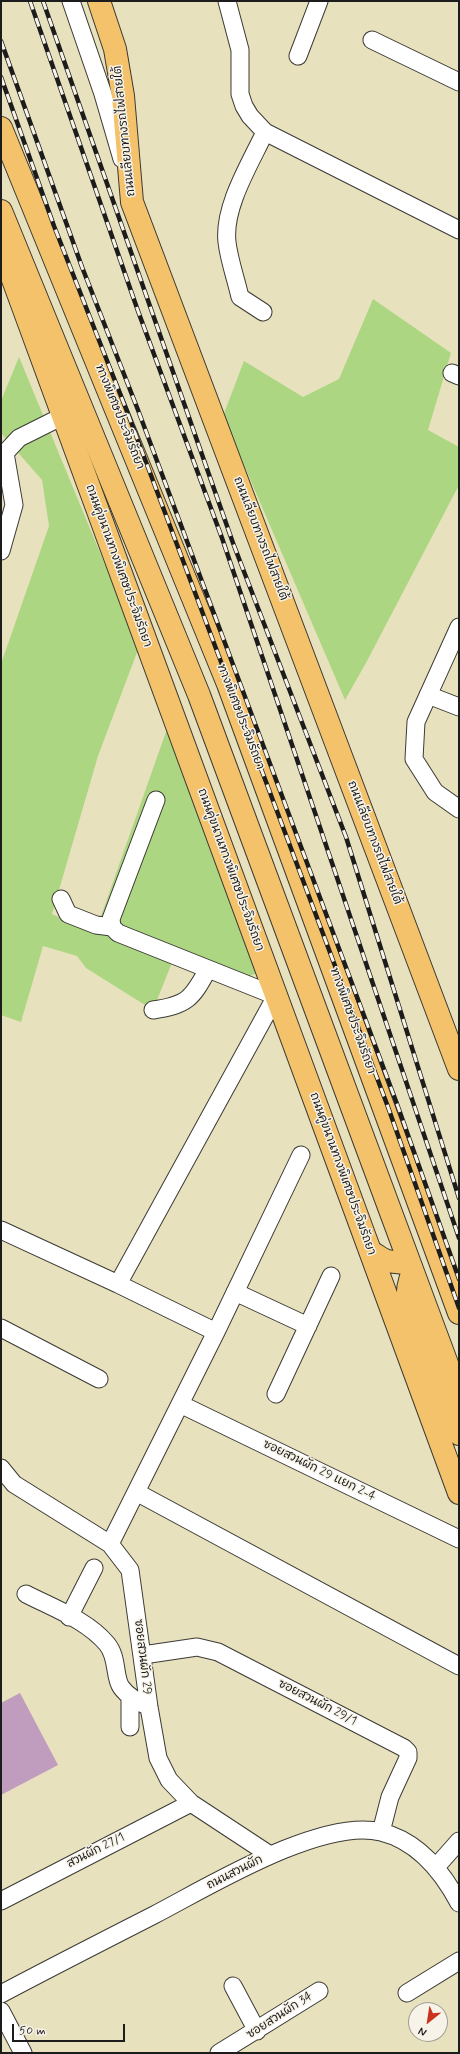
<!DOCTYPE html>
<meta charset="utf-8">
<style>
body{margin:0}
#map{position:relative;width:460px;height:2054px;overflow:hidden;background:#e8e1be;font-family:Mynerve,sans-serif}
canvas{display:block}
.frame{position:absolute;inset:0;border:2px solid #1c1c1c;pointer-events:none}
.north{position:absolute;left:408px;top:2002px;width:40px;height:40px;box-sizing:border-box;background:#f7f3e8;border:1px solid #9f9d96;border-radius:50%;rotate:210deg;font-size:11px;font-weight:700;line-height:16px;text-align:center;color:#1c1c1c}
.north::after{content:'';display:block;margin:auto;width:14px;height:18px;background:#c8321e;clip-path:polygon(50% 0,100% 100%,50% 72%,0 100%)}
.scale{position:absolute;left:12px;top:2024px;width:113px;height:18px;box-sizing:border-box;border:2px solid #1c1c1c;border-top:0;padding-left:5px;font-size:12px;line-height:14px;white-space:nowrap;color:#1c1c1c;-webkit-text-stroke:3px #f7f3e8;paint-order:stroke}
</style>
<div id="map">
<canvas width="460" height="2054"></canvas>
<div class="frame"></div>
<div class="north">N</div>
<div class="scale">50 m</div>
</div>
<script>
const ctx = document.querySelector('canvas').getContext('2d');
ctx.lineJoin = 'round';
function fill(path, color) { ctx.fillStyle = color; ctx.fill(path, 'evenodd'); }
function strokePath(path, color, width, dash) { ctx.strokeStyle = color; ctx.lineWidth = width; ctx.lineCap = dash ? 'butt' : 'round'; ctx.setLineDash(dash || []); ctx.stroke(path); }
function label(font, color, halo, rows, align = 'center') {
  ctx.font = font + ' Mynerve,"Playpen Sans Thai",sans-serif'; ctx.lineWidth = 3; ctx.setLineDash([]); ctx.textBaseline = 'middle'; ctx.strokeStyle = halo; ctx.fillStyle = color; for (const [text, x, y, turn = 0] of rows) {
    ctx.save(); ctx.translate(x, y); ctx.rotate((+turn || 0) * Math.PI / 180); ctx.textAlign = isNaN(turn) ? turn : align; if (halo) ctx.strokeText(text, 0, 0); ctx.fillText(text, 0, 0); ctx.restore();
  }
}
const green = new Path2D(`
 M373 299 451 353 428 430 459 447V485L367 661 345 700 223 416 244 361 303 397 339 379Z
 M19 357 139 647 98 756 52 914 95 933 167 729 257 973 247 977 177 950 153 1010 86 968 77 956 43 946 21 1022 1 1015V664L49 526 42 480 1 433V401Z`);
const building = new Path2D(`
 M20 1693 58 1765 1 1795V1703Z`);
const minor = new Path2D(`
 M71 1 103 94 122 159
 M227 1 240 50V94L244 106 250 116 265 132 459 230
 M372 40 459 82
 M298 56 319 1
 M263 312 240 297C236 279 229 260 227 242 223 207 250 164 265 132
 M452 373 459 376
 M1 551 14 505 5 453 19 438 63 416
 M459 627 416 722 414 759 435 792 459 809
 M428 695 459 707
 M61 899 68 914 96 925 112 927
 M153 1010C187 1005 192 999 208 969
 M1 1230 118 1284 216 1332
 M118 1284 276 996 118 933 112 927 111 919 156 800
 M235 1292 308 1326
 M1 1328 99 1379
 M276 1394 331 1276
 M180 1404 459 1539
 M1 1468 14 1484 110 1544 130 1570 149 1707 158 1758 169 1780 191 1803 270 1855
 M136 1492 459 1666
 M110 1544 216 1332 301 1155
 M26 1594C53 1608 87 1620 107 1644 118 1657 114 1677 121 1687 128 1697 139 1702 149 1707
 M69 1617 94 1568
 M143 1655 197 1647 218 1652 404 1748 408 1752V1758L390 1797 381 1832
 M130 1727V1697
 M436 1867 459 1841
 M1 1901 191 1803
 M233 1986 257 2031
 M407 1993 459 1961
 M1 1994C52 1967 103 1941 154 1915 208 1887 322 1817 381 1832 418 1841 442 1871 459 1903
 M1 2011 23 2053
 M219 2053 319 1991`);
const major = new Path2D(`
 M99 1 115 49 123 96 132 202 459 1069
 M1 247 459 1493
 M371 1252C377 1255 382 1260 388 1261 395 1263 411 1260 412 1271 412 1278 407 1284 408 1295L459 1434`);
const highway = new Path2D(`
 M1 128 228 684 459 1313
 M1 211 199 695 459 1396`);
const rail = new Path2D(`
 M30 1 138 311 222 538 459 1238
 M43 1 233 543 346 837 459 1198
 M1 41 82 267 138 410 397 1104 459 1279
 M1 77 54 226 128 414 388 1107 459 1308`);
const streetNames = [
 ["ถนนเลียบทางรถไฟสายใต้",125,131,-96],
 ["ทางพิเศษประจิมรัถยา",119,417,68],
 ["ถนนเลียบทางรถไฟสายใต้",260,539,69],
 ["ถนนคู่ขนานทางพิเศษประจิมรัถยา",118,566,70],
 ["ทางพิเศษประจิมรัถยา",240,717,69],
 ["ถนนเลียบทางรถไฟสายใต้",374,843,69],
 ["ถนนคู่ขนานทางพิเศษประจิมรัถยา",230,870,70],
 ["ทางพิเศษประจิมรัถยา",352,1021,70],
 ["ถนนคู่ขนานทางพิเศษประจิมรัถยา",342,1174,70],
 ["ซอยสวนผัก 29 แยก 2-4",319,1471,26],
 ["ซอยสวนผัก 29",142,1657,83],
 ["ซอยสวนผัก 29/1",317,1703,27],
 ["สวนผัก 27/1",96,1851,-27],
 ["ถนนสวนผัก",235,1873,-27],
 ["ซอยสวนผัก 34",280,2016,-33]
];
fill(green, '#acd681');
fill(building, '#c09cbe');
strokePath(minor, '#3b3a34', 19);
strokePath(major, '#3b3a34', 24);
strokePath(highway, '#3b3a34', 24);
strokePath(minor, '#fff', 17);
strokePath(major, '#f4c26a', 22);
strokePath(highway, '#f4c26a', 22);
strokePath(rail, '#1c1c1c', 4.5);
strokePath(rail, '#f7f3e8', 3, [9]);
label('12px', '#1c1c1c', '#f7f3e8', streetNames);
</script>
